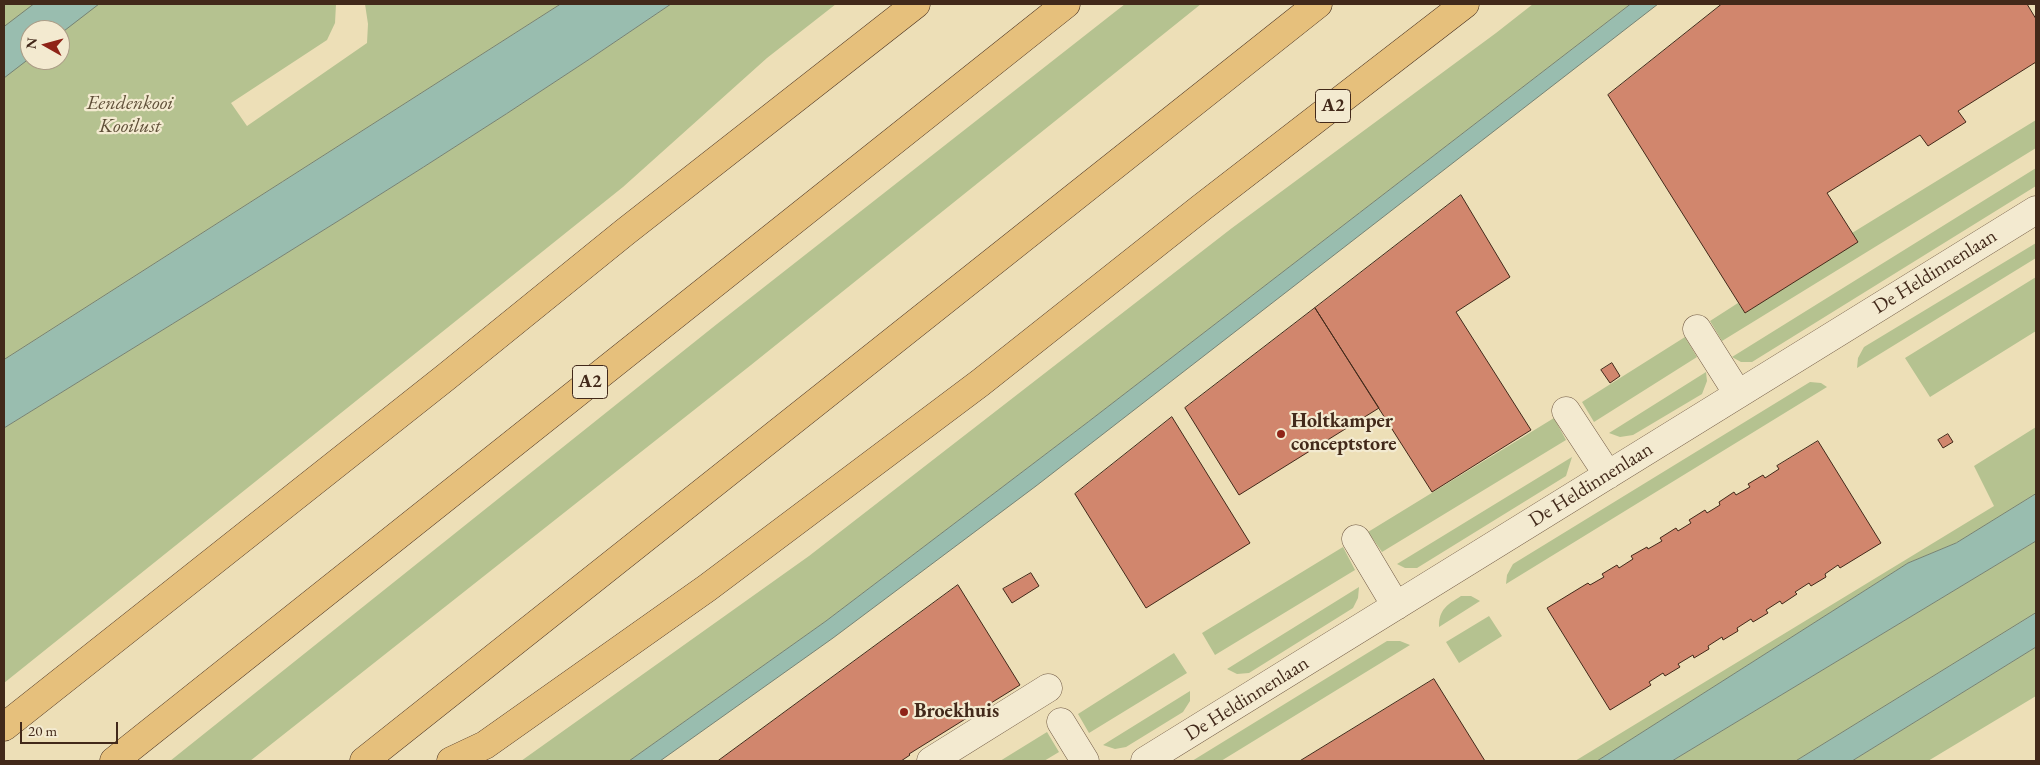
<!DOCTYPE html>
<style>
body{margin:0}
#map{position:relative;width:2040px;height:765px;overflow:hidden;background:#eddfb7;font-family:"EB Garamond",serif}
canvas{display:block}
.frame{position:absolute;inset:0;border:5px solid #42291a;pointer-events:none}
.north{position:absolute;left:20px;top:20px;width:50px;height:50px;box-sizing:border-box;background:#f3ead0;border:1px solid #ac9d87;border-radius:50%;rotate:277deg;font-size:14px;font-weight:700;line-height:20px;text-align:center;color:#42291a}
.north::after{content:'';display:block;margin:auto;width:18px;height:22px;background:#8f2418;clip-path:polygon(50% 0,100% 100%,50% 72%,0 100%)}
.scale{position:absolute;left:20px;top:722px;width:98px;height:22px;box-sizing:border-box;border:2px solid #42291a;border-top:0;padding-left:6px;font-size:15px;line-height:18px;white-space:nowrap;color:#42291a;-webkit-text-stroke:4px #f3ead0;paint-order:stroke}
</style>
<div id="map">
<canvas width="2040" height="765"></canvas>
<div class="frame"></div>
<div class="north">N</div>
<div class="scale">20 m</div>
</div>
<script>
const ctx = document.querySelector('canvas').getContext('2d');
ctx.lineJoin = 'round';
function fill(path, color) { ctx.fillStyle = color; ctx.fill(path, 'evenodd'); }
function strokePath(path, color, width, dash) { ctx.strokeStyle = color; ctx.lineWidth = width; ctx.lineCap = dash ? 'butt' : 'round'; ctx.setLineDash(dash || []); ctx.stroke(path); }
function label(font, color, halo, rows, align = 'center') {
  ctx.font = font + ' "EB Garamond",serif'; ctx.lineWidth = 4.5; ctx.setLineDash([]); ctx.textBaseline = 'middle'; ctx.strokeStyle = halo; ctx.fillStyle = color; for (const [text, x, y, turn = 0] of rows) {
    ctx.save(); ctx.translate(x, y); ctx.rotate((+turn || 0) * Math.PI / 180); ctx.textAlign = isNaN(turn) ? turn : align; if (halo) ctx.strokeText(text, 0, 0); ctx.fillText(text, 0, 0); ctx.restore();
  }
}
const green = new Path2D(`
 M4 4H336L335 23 327 40 231 103 247 126 367 43 368 24 365 4H561L4 360ZM30 30H60V60H30Z
 M671 4H836L767 58 623 187 4 683V428C228 289 454 153 671 4Z
 M1125 4H1201L751 365 250 761H170L717 324Z
 M1533 4H1631L1088 422 826 621 629 761H521L809 556 1232 228 1496 33Z
 M2036 120V148L1722 341 1710 321 1738 303 1745 313 1857 242 1852 233Z
 M2036 168V186L1752 362H1741L1732 357Z
 M2036 243V258L1857 368 1858 358 1864 347Z
 M2036 277V331L1930 397 1905 358Z
 M1685 337 1697 357 1594 422 1582 402Z
 M1706 372 1707 381 1702 394 1633 435 1620 437 1609 433Z
 M1810 382 1821 383 1827 387 1506 584 1507 575 1513 564Z
 M1554 418 1566 440 1382 552 1368 532Z
 M2036 427V494L1956 543 1908 563 1597 761H1575L1994 506 1974 466Z
 M1572 457 1566 476 1417 568H1405L1397 564Z
 M2036 541V613L1796 761H1672Z
 M1343 547 1355 570 1215 655 1202 633Z
 M1359 587 1358 598 1353 608 1249 673 1237 674 1227 669Z
 M1461 596H1471L1480 601 1439 627C1439 609 1447 605 1461 596Z
 M1489 616 1502 636 1459 663 1446 642Z
 M1387 641H1400L1410 645 1221 761H1192Z
 M2036 647V696L1928 761H1852Z
 M1174 653 1187 673 1089 733 1078 714Z
 M1190 691V701L1183 712 1126 747 1115 749 1103 745Z
 M1047 732 1059 752 1044 761H1000Z`);
const water = new Path2D(`
 M34 4H99L60 34V30H30V58L4 78V27Z
 M561 4H671C454 153 228 289 4 428V360Z
 M1631 4H1658L1036 486 833 638 660 761H629L826 621 1088 422Z
 M2036 494V541L1672 761H1597L1908 563 1956 543Z
 M2036 613V647L1852 761H1796Z`);
const building = new Path2D(`
 M1722 4H2027L2036 19V62L1958 111 1966 122 1928 146 1920 135 1827 193 1858 242 1745 313 1608 95Z
 M1461 195 1510 277 1456 312 1531 430 1432 492 1315 308Z
 M1315 308 1379 408 1239 495 1185 408Z
 M1612 363 1620 376 1610 383 1601 370Z
 M1172 417 1250 543 1146 608 1075 494Z
 M1948 434 1953 442 1943 448 1938 440Z
 M1818 441 1881 543 1840 568 1838 565 1825 574 1826 577 1811 586 1809 583 1795 592 1797 594 1782 604 1780 601 1766 610 1768 613 1753 622 1751 619 1737 628 1738 631 1723 640 1722 637 1708 646 1709 649 1694 658 1693 655 1678 664 1680 667 1665 676 1663 673 1649 682 1651 685 1610 710 1547 608 1588 583 1590 585 1604 577 1602 574 1617 565 1619 568 1633 559 1631 556 1647 547 1648 549 1662 541 1660 538 1676 528 1678 531 1691 523 1689 520 1705 510 1707 513 1720 505 1719 502 1734 492 1736 495 1750 487 1748 484 1763 475 1765 478 1779 469 1777 466Z
 M1031 573 1039 586 1012 603 1003 589Z
 M958 585 1020 685 909 754 910 755 901 761H718Z
 M1434 679 1485 761H1300Z`);
const minor = new Path2D(`
 M1697 329 1738 394
 M1566 411 1608 475
 M1356 539 1396 606
 M1061 722 1085 761
 M931 761 1048 688
 M1145 761 2036 210`);
const highway = new Path2D(`
 M4 727 446 377 625 232 916 4
 M114 761 1066 4
 M364 761 1318 4
 M451 761 485 745 707 588 980 383 1201 208 1465 4`);
const markers = [
 [1281,434,5,"#8f2418"],
 [904,712,5,"#8f2418"]
];
const shields = [
 [1333,106,35],
 [590,382,35]
];
const shieldNames = [
 ["A2",1333,106],
 ["A2",590,382]
];
const parkNames = [
 ["Eendenkooi",130,104],
 ["Kooilust",130,127]
];
const streetNames = [
 ["De Heldinnenlaan",1935,272,-32],
 ["De Heldinnenlaan",1591,485,-32],
 ["De Heldinnenlaan",1247,699,-32]
];
const poiNames = [
 ["Holtkamper",1291,422],
 ["conceptstore",1291,445],
 ["Broekhuis",914,712]
];
fill(green, '#b5c290');
fill(water, '#99bdaf');
strokePath(water, '#768273', 1);
fill(building, '#d1866d');
strokePath(building, '#42291a', 1);
strokePath(minor, '#6d5641', 29);
strokePath(highway, '#42291a', 29);
strokePath(minor, '#f3ead0', 28);
strokePath(highway, '#e6c07c', 28);
for (const [x, y, r, color] of markers) { const dot = new Path2D(); dot.arc(x, y, r, 0, 2 * Math.PI); ctx.fillStyle = color; ctx.fill(dot); strokePath(dot, '#f3ead0', 2); }
for (const [x, y, w] of shields) { const box = new Path2D(); box.roundRect(x - w / 2, y - 16.5, w, 33, 4); ctx.fillStyle = '#f3ead0'; ctx.fill(box); strokePath(box, '#42291a', 1); }
label('bold 19px', '#42291a', null, shieldNames);
label('italic 20px', '#5f4f38', '#f3ead0', parkNames);
label('20px', '#42291a', '#f3ead0', streetNames);
label('bold 20px', '#42291a', '#f3ead0', poiNames, 'left');
</script>
